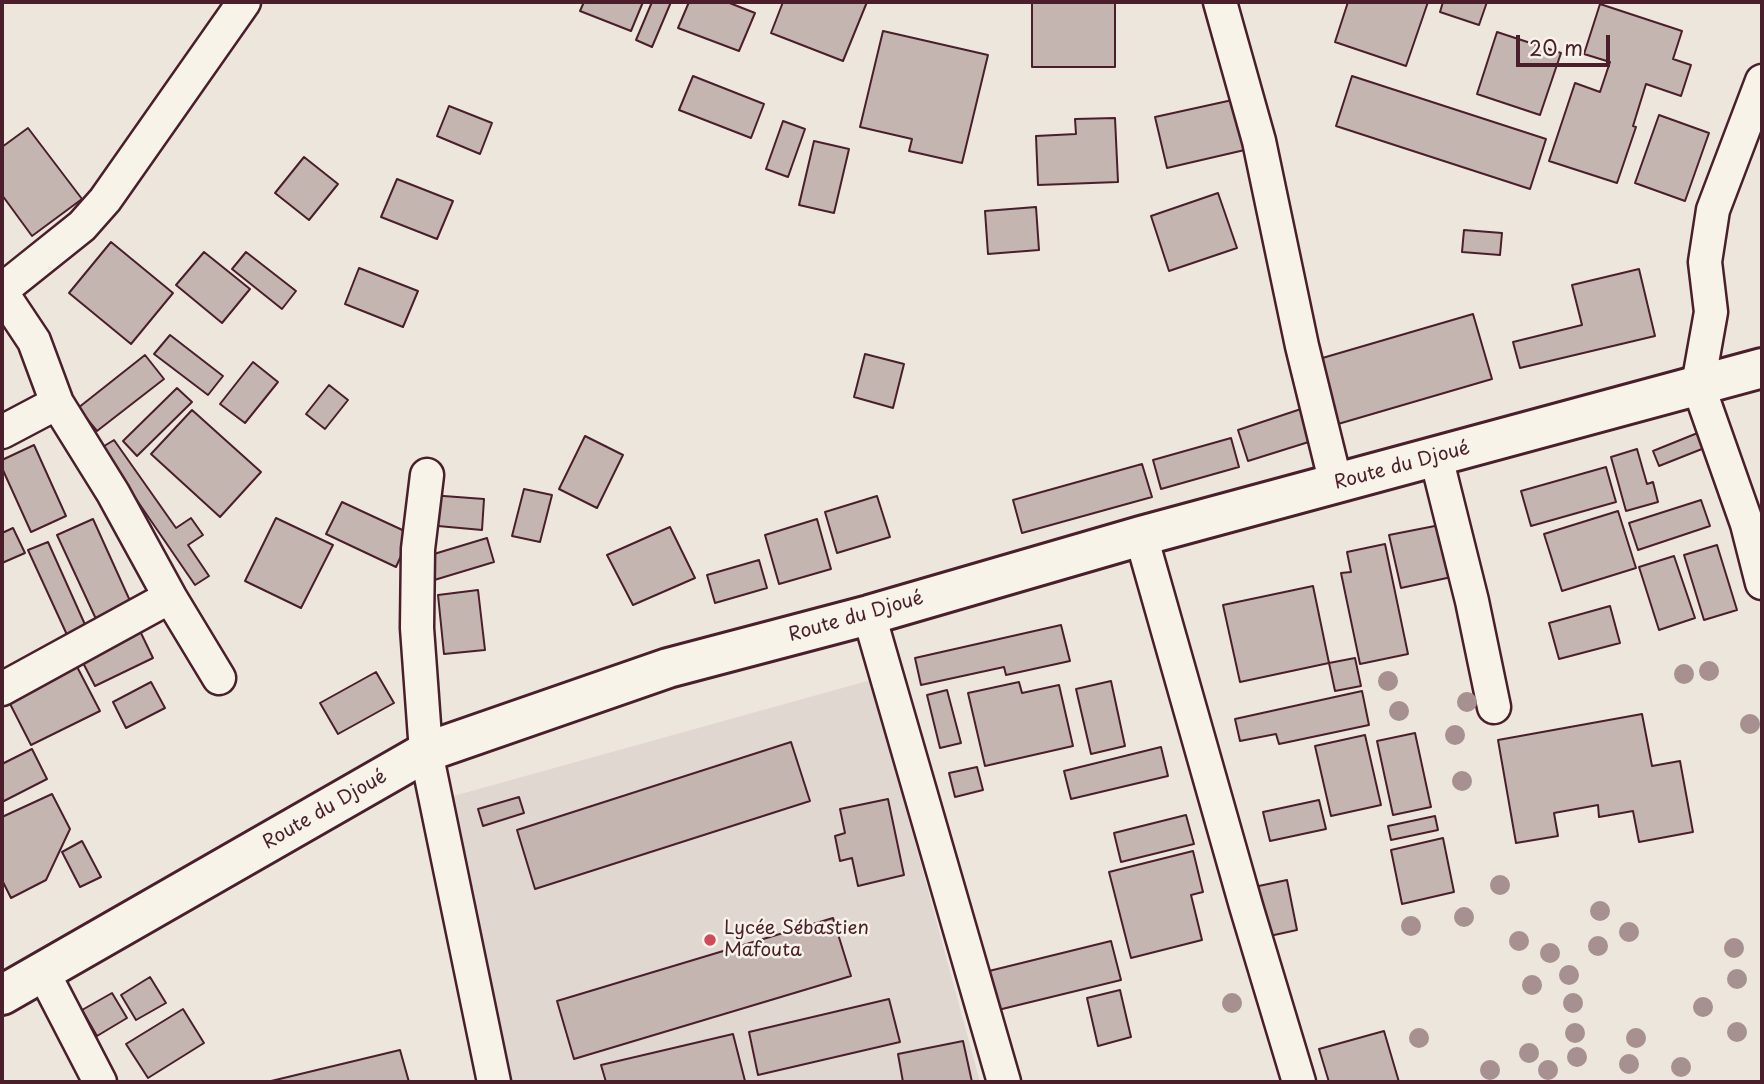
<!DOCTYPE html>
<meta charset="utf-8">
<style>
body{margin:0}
#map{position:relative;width:1764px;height:1084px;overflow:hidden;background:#ece6dd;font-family:"Playpen Sans",sans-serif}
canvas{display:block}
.frame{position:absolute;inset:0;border:4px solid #4a1f2b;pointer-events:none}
.scale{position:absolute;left:1516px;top:35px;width:94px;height:32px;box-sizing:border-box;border:4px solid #4a1f2b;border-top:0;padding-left:9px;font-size:21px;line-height:24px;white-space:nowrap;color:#4a1f2b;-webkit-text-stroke:5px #f7f3e8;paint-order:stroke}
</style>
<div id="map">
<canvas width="1764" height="1084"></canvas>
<div class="frame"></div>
<div class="scale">20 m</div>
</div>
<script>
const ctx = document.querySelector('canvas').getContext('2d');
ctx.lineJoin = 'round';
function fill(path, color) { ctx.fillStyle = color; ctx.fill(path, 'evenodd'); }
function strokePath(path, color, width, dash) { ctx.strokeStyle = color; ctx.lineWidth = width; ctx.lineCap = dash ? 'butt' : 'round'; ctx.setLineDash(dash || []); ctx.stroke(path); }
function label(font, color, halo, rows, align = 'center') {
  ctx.font = font + ' "Playpen Sans",sans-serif'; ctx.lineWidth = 5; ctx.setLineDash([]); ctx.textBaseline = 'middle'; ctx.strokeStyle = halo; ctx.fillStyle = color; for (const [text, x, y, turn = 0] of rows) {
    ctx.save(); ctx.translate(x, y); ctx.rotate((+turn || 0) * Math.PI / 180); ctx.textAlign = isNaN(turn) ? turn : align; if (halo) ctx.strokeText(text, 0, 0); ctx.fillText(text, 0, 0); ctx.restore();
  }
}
const built = new Path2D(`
 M871 680 980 1082H507L450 797Z`);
const building = new Path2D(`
 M584 2H643L631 31 580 11Z
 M652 2H671L652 47 636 40Z
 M689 2H727L755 13 739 51 678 28Z
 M783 2H867L843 61 771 33Z
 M1032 2H1115V67H1032Z
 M1348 2H1428L1406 66 1335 42Z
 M1443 2H1487L1479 25 1440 12Z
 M1600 4 1682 31 1673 59 1691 65 1681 96 1646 84 1633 126 1636 127 1617 183 1549 161 1575 83 1600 92 1610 62 1584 54Z
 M883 31 988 55 962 163 909 151 912 139 860 127Z
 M1497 32 1561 53 1540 115 1477 94Z
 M693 76 764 104 751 138 679 110Z
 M1352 76 1546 139 1530 189 1336 126Z
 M1237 99 1249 149 1167 168 1155 117Z
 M449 106 492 123 480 154 437 136Z
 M1659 115 1709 133 1685 201 1635 183Z
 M1115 118 1118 182 1038 185 1036 136 1076 134 1075 119Z
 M783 121 805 129 788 177 766 169Z
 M28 128 82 199 32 236 2 195V147Z
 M814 141 849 149 834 213 799 205Z
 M304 157 338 184 309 220 275 193Z
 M397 179 453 201 437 239 381 217Z
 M1218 193 1237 248 1169 271 1151 216Z
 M1036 207 1039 250 988 254 985 211Z
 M1464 230 1502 233 1500 255 1462 252Z
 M111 242 173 293 131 344 69 293Z
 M204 252 250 289 222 323 176 285Z
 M246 252 296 291 282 309 232 269Z
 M359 268 418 291 403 327 345 304Z
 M1639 269 1655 336 1520 368 1513 342 1582 325 1572 285Z
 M1473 314 1492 379 1338 424 1319 359Z
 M170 335 223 376 208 395 154 354Z
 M865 354 904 364 893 408 854 397Z
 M145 355 164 379 97 431 78 408Z
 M253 362 278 382 245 423 220 404Z
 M329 385 348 400 325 429 306 414Z
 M177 388 192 402 137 456 123 441Z
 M1304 408 1315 440 1248 461 1238 430Z
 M192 410 261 472 220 517 151 454Z
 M1705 430 1712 445 1659 466 1653 451Z
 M585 436 623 455 597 508 559 489Z
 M1231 438 1239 467 1161 489 1153 460Z
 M114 440 176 528 191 518 203 535 188 545 209 576 195 585 101 448Z
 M34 445 66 516 31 532 2 468V460Z
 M1637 449 1647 484 1653 482 1658 502 1626 511 1611 457Z
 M1142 464 1152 497 1022 533 1013 500Z
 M1606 467 1616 502 1531 526 1521 491Z
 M524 489 552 495 540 542 512 536Z
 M430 495 484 499 482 530 427 525Z
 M877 496 890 537 837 553 825 512Z
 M1701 500 1710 526 1638 550 1629 523Z
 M342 502 411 534 396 567 326 534Z
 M1618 511 1636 568 1562 591 1544 534Z
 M276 518 333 545 301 608 245 581Z
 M93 519 131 603 96 619 57 535Z
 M817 519 831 569 779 584 765 535Z
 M1445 524 1456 576 1401 588 1389 535Z
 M670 527 695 578 633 605 607 555Z
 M13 528 25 553 2 563V533Z
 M487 538 494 562 431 581 424 557Z
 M48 542 87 629 68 637 28 550Z
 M1385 544 1408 654 1360 664 1341 573 1351 572 1347 552Z
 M1717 545 1737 610 1704 620 1684 555Z
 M1674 556 1695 618 1659 630 1639 567Z
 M759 560 767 588 715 603 707 575Z
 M1313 586 1329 663 1240 682 1223 605Z
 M478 590 485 650 444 654 438 595Z
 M1610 606 1620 643 1559 659 1549 623Z
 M1061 625 1070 661 1006 675 1004 667 921 685 915 658Z
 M139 629 153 658 95 686 80 657Z
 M1355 658 1361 686 1335 691 1329 663Z
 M74 661 100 711 31 745 6 696Z
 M376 672 394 703 338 734 320 703Z
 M1111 681 1125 746 1091 754 1076 689Z
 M151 682 165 708 126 728 113 702Z
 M1019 682 1022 693 1059 685 1073 746 985 766 968 693Z
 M947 690 961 743 940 748 927 695Z
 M1362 691 1369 725 1279 744 1276 734 1240 741 1235 719Z
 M1642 714 1652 766 1680 761 1693 832 1639 842 1633 811 1599 817 1598 805 1554 813 1558 836 1516 843 1498 740Z
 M1415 733 1431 807 1393 815 1377 741Z
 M1365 735 1381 805 1331 816 1315 746Z
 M791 742 810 801 535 889 517 830Z
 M1161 747 1168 776 1071 799 1064 771Z
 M32 749 47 779 2 802V764Z
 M977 767 983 790 955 797 949 773Z
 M52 794 70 829 46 880 11 898 2 880V817Z
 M519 797 524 813 483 826 478 809Z
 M888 799 904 875 858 886 852 858 840 861 835 836 845 833 840 809Z
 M1319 800 1326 829 1270 841 1263 812Z
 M1186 815 1194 844 1121 862 1114 833Z
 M1435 816 1438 830 1391 840 1388 826Z
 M1443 838 1454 892 1402 904 1391 850Z
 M82 841 101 877 80 887 62 852Z
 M1193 851 1203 892 1191 895 1202 940 1131 958 1109 872Z
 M1287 880 1297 930 1265 937 1254 887Z
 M833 918 851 976 574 1059 557 1001Z
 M1111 941 1121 980 998 1010 989 971Z
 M150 977 166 1003 136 1020 121 995Z
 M1120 990 1131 1037 1098 1046 1087 998Z
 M112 993 127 1018 97 1036 82 1010Z
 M889 999 900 1042 758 1075 749 1032Z
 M183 1009 204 1043 148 1078 126 1044Z
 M1384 1031 1399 1082H1329L1319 1049Z
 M733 1034 745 1081 606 1082 601 1065Z
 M963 1041 972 1082H903L898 1054Z
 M400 1050 409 1082H267Z`);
const minor = new Path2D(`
 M1220 2 1259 141 1302 346 1336 484
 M1762 81 1713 210 1705 262 1711 312 1698 385 1747 524 1762 583
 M2 290 82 226 105 200 244 2
 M2 293 34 341 57 403 113 493 170 597 219 678
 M2 432 57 403
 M1436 457 1472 601 1494 707
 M427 475 418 549 417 628 426 752 494 1082
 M1141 536 1246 906 1299 1082
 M869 615 1004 1082
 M2 689 170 597
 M43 972 100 1082`);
const major = new Path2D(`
 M2 995 426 752 668 668 869 615 1141 536 1762 368`);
const trees = [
 [1709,671],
 [1684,674],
 [1388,681],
 [1467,702],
 [1399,711],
 [1750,724],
 [1455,735],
 [1462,781],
 [1500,885],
 [1600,911],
 [1464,917],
 [1411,926],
 [1629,932],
 [1519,941],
 [1598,946],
 [1734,948],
 [1550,953],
 [1569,975],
 [1737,979],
 [1532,985],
 [1232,1003],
 [1573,1003],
 [1703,1007],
 [1737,1032],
 [1575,1033],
 [1419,1038],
 [1636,1038],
 [1529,1053],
 [1577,1057],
 [1629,1064],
 [1681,1067],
 [1490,1070],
 [1548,1070]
];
const markers = [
 [710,940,7,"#d1495b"]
];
const streetNames = [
 ["Route du Djoué",1402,466,-15],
 ["Route du Djoué",856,617,-16],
 ["Route du Djoué",325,810,-30]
];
const poiNames = [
 ["Lycée Sébastien",724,929],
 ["Mafouta",724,951]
];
fill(built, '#e0d7d0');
fill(building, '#c4b5b0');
strokePath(building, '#4a1f2b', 2);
strokePath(minor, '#4a1f2b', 37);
strokePath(major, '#4a1f2b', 44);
strokePath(minor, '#f7f3e8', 32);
strokePath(major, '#f7f3e8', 38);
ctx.fillStyle = '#a69090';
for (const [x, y] of trees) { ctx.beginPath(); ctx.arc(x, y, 10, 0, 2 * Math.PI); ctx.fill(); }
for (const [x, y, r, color] of markers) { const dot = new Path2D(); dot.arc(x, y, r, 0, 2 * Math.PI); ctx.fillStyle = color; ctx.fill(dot); strokePath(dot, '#f7f3e8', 2.5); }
label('19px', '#4a1f2b', '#f7f3e8', streetNames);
label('19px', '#4a1f2b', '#f7f3e8', poiNames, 'left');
</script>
